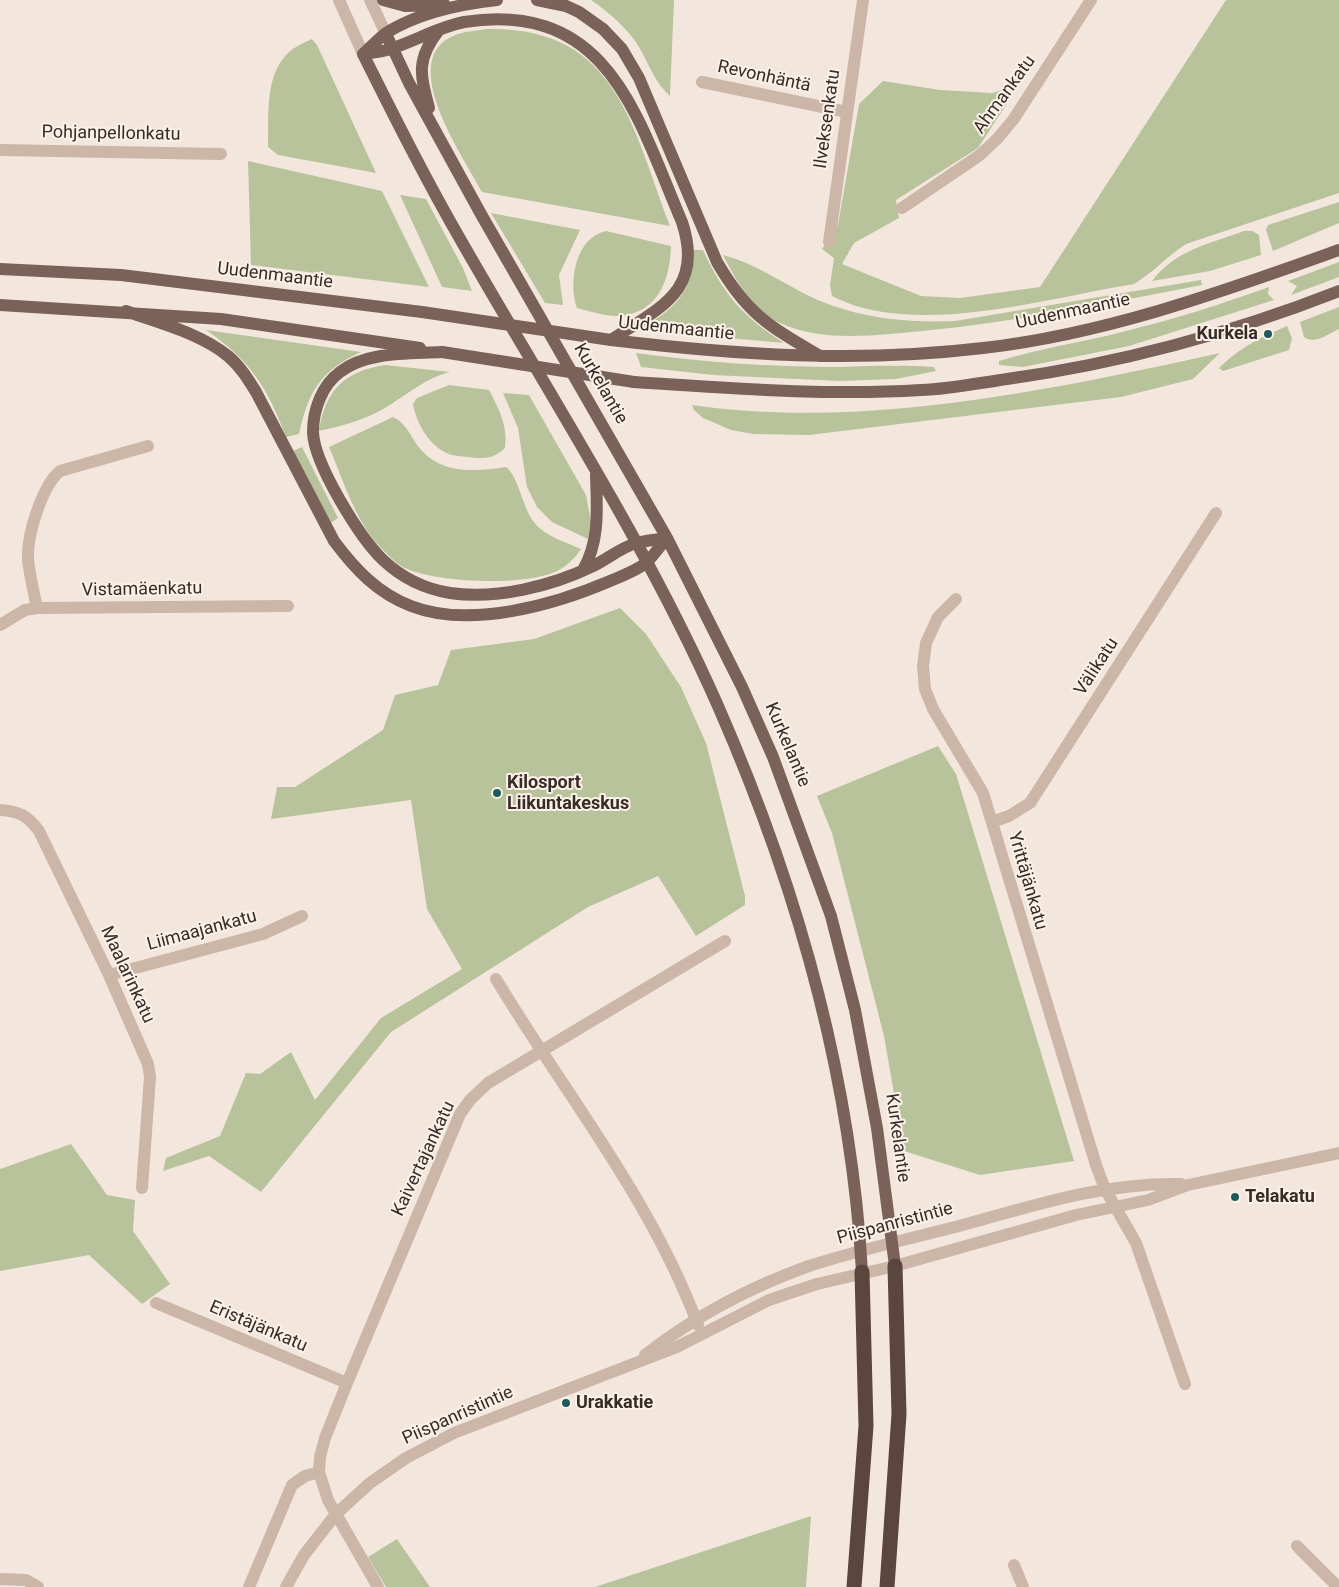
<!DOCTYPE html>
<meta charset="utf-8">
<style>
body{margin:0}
canvas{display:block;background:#f3e7dd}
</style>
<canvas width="1339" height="1587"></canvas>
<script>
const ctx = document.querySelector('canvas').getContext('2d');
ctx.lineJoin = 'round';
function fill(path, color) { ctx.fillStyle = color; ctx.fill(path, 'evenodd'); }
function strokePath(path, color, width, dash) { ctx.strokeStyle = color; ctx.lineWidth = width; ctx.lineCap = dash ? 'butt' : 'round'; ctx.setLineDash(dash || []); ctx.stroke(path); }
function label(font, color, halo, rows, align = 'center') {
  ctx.font = font + ' Roboto,sans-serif'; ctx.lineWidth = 4; ctx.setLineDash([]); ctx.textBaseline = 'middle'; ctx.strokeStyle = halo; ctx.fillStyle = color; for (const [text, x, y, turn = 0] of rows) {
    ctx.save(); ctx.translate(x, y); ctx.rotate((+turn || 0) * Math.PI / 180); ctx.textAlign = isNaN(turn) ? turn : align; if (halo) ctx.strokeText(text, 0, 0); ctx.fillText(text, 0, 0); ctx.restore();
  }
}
const green = new Path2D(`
 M591 0H674L670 96C655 83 649 64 639 47 628 29 609 12 591 0Z
 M1226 0H1339V193L1186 244C1167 256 1153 273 1134 284 1047 298 913 339 832 296L830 285 834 258 822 249 838 225 859 104 883 81 940 90 992 93 1019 85 978 148 896 200 899 218 854 243 842 264 921 296 960 298 1040 287Z
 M487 29C617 26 632 127 670 226L482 192C464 158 396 61 453 36 464 31 476 31 487 29Z
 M312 39 317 45 376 173 278 155 268 147C269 117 264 76 288 53 294 47 304 43 312 39Z
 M248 161 382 191 429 287 251 265Z
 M400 195 426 199 463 268 472 291 442 287Z
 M1339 202V223L1273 251 1266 230 1268 225Z
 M491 213 580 230 559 275 563 305 545 303Z
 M606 231 671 246C670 279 659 313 619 316 606 317 590 311 577 308 568 282 575 238 606 231Z
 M1244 231H1252L1259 235 1261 255 1210 271 1152 281C1177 249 1207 245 1244 231Z
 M692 250H703C724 295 742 316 784 343L637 330C672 312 695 292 692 250Z
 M723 255C754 263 781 282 809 296 856 318 904 323 955 321L1201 280 1202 285C1109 303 1016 322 922 331 876 335 824 343 780 323 753 310 736 281 723 255Z
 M1339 262V277L1291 295 1297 286 1288 281Z
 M1269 287 1268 294 1274 300 1129 346 1023 367 999 365V361C1040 348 1084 342 1126 331 1175 319 1222 304 1269 287Z
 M1339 307V329C1328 334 1315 345 1304 337L1300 322Z
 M1287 326 1292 338 1289 350 1223 371 1220 369 1219 368C1241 347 1259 338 1287 326Z
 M206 330 361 352C321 370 308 392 299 434L286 437C267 387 251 361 206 330Z
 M636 353C703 362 771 367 839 367 871 366 902 365 934 367L936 371 896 379 839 381 713 375 641 367Z
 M1220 353 1193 379 1121 397 809 435 753 434 731 430 703 418 694 410 692 405C864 430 1051 390 1220 353Z
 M385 365 450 372C425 378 407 395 385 408 364 420 342 426 319 431 325 390 345 371 385 365Z
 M449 385 489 390C499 409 508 426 505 448 494 459 483 459 468 457 462 456 454 456 449 454 430 447 416 423 413 404L417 398Z
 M503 393 529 395 586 495 591 521 588 539 552 522 537 507 527 487 518 428Z
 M393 417C404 422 409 432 415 442 437 475 472 472 506 467 519 477 522 507 534 522 544 536 566 542 581 549 575 558 568 565 559 570 527 587 437 583 405 568 398 565 390 557 384 551 356 524 344 482 329 447Z
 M302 447 338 518 329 524 293 451Z
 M620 608 646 634 681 687 706 743 745 896V905L696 936 658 876 588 907 391 1032 261 1192 209 1156 163 1171 166 1158 220 1136 246 1073 260 1074 291 1052 315 1100 381 1018 462 969 427 909 411 800 271 819 277 787H295L383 730 395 695 438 685 451 650 534 639Z
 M938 746 956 774 1074 1161 980 1175 904 1151 884 1036 832 833 817 796Z
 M71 1144 107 1195 135 1200 133 1231 170 1284 142 1304 89 1255 0 1271V1169Z
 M811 1516 806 1587H595Z
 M397 1539 430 1587H386L368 1557Z`);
const minor = new Path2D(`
 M339 0 363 54
 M370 0 386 34
 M702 82 847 112
 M0 150 221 154
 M902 208 980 155 997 139 1013 120 1091 0
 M829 242 863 0
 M956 599 938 617 926 643 923 666 925 689 933 709 983 793 1096 1165 1105 1189 1136 1243 1185 1384
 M37 608C34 592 29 574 28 558 27 535 42 486 60 471L148 446
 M0 625 25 610 37 608 288 606
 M0 810C19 811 28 816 39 831L109 975 148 1064 150 1077 142 1188
 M992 822 1009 816 1030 803 1216 513
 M109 975 263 934 302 916
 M496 979C565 1094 650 1197 698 1325
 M156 1303 347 1383
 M645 1355C694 1317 750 1287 809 1266 858 1250 909 1239 959 1226 1032 1206 1104 1182 1181 1184
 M1297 1546 1338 1587
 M1014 1565 1023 1587
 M0 1579 26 1580 38 1587
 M249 1587 292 1485 305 1476 319 1472
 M286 1587 304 1555 336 1514 370 1483 406 1458 454 1433 677 1347 769 1300 817 1284 895 1266 1076 1215 1148 1200 1188 1185 1339 1153
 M378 1587 328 1500 319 1472 320 1457 325 1438 347 1383 460 1114 470 1100 488 1083 725 941`);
const major = new Path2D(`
 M383 0 405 6 445 5
 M537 0 566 6 579 12 603 29 622 49 639 78 717 262C747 314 769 326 820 356
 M386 34 409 83 482 216 667 538 742 687 773 757 831 916 855 1010 877 1128 895 1266
 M363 54C395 118 427 182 463 244 550 396 647 545 718 706 797 886 851 1075 862 1272
 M363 54C373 52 384 52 393 48 417 40 439 27 464 22 609 0 637 117 682 222 705 291 659 308 611 340
 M363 54C371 47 378 39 386 33 418 13 460 4 497 0
 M429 108C420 74 416 59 439 30
 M0 269 121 275 422 312
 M0 305 221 319 420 348
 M126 311C159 323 200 333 228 356 240 366 248 379 256 392L334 541C355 569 377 593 411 606 470 629 554 605 610 581 622 576 638 570 647 562 654 555 660 546 667 538
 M611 340C737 355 857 363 983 348 1106 334 1224 291 1339 250
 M442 352C410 354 367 351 340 372 322 385 313 410 313 432 314 464 360 538 383 560 401 577 425 589 450 593 496 600 552 586 593 566 608 559 621 547 637 543 646 540 657 540 667 538
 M634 382C729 388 825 396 921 390 950 389 979 383 1007 379 1121 363 1232 333 1339 291
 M583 570C600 541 597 508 596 475`);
const highway = new Path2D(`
 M854 1587 866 1426 862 1272
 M887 1587 899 1414 895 1266`);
const majorBridge = new Path2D(`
 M422 312 611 340
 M442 352 634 382`);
const markers = [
 [1268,334,5,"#1c5b5c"],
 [497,793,5,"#1c5b5c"],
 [1235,1197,5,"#1c5b5c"],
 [566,1403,5,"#1c5b5c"]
];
const streetNames = [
 ["Revonhäntä",764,77,12],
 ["Ahmankatu",1005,95,-54],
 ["Ilveksenkatu",828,119,-82],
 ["Pohjanpellonkatu",111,134,1],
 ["Uudenmaantie",275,276,7],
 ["Uudenmaantie",1073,312,-12],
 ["Uudenmaantie",676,329,6],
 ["Kurkelantie",600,384,60],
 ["Vistamäenkatu",142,590,-1],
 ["Välikatu",1097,667,-57],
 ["Kurkelantie",787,745,67],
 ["Yrittäjänkatu",1027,881,74],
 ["Liimaajankatu",202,931,-15],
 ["Maalarinkatu",127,975,65],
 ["Kurkelantie",897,1138,82],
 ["Kaivertajankatu",424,1159,-65],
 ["Piispanristintie",895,1224,-15],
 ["Eristäjänkatu",258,1327,23],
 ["Piispanristintie",458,1416,-24]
];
const poiNames = [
 ["Kurkela",1258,334,"right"],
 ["Kilosport",507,783],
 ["Liikuntakeskus",507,804],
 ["Telakatu",1245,1197],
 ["Urakkatie",576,1403]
];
fill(green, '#b8c39c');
strokePath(minor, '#ccb6a8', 12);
strokePath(major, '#7b6259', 12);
strokePath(highway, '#5a463f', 15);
strokePath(majorBridge, '#7b6259', 12);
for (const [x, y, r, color] of markers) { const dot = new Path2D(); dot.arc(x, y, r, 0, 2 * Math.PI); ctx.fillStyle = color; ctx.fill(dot); strokePath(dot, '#faf1e9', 2); }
label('18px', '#382c28', '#faf1e9', streetNames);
label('bold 18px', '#382c28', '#faf1e9', poiNames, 'left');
</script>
